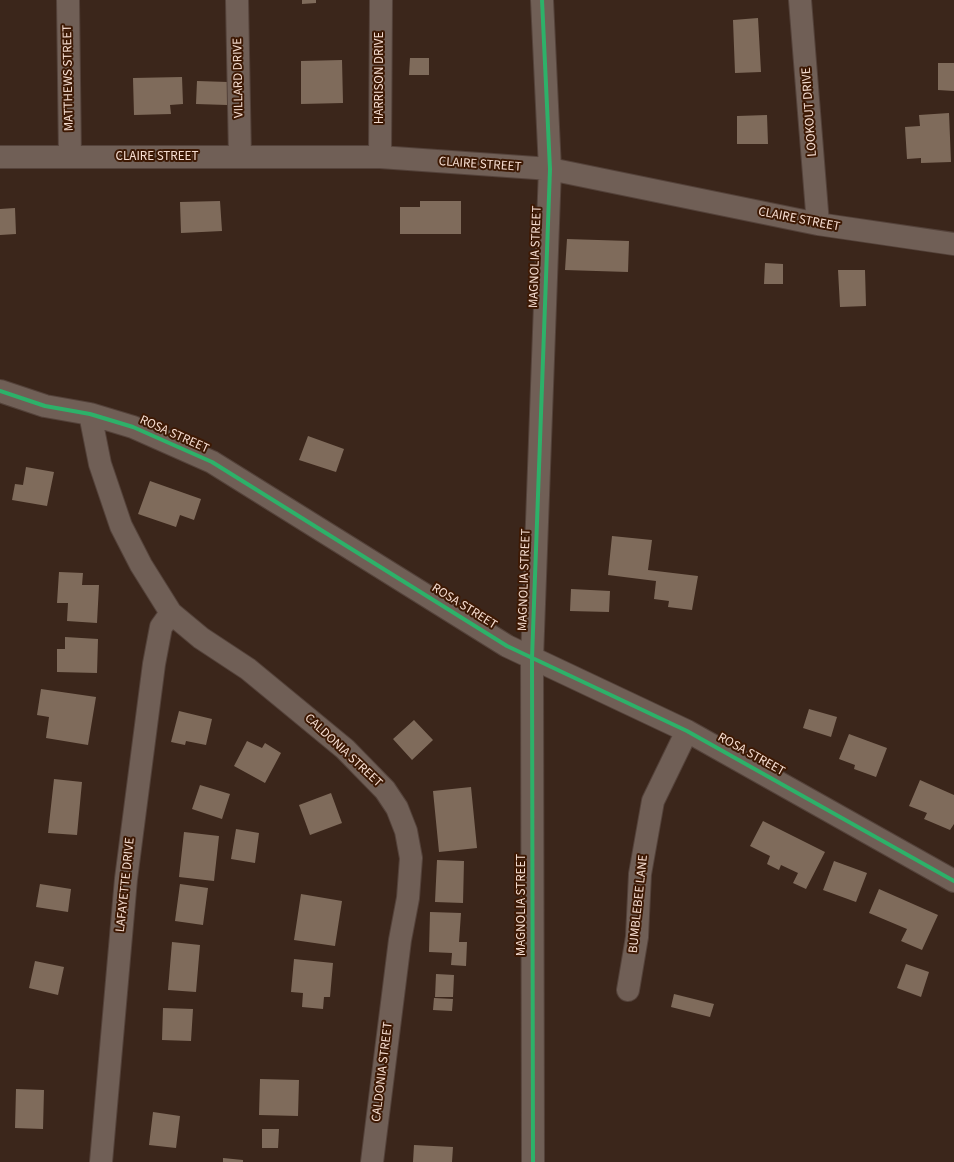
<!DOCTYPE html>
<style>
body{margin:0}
canvas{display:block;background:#3b261b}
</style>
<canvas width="954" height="1162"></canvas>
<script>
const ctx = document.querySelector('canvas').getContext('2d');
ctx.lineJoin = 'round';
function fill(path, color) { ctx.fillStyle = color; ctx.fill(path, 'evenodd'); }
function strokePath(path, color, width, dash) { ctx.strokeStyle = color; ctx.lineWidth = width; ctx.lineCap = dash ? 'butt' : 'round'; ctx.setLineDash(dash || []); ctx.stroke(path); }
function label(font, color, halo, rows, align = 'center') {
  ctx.font = font + ' "Source Sans 3",sans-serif'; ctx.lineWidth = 4; ctx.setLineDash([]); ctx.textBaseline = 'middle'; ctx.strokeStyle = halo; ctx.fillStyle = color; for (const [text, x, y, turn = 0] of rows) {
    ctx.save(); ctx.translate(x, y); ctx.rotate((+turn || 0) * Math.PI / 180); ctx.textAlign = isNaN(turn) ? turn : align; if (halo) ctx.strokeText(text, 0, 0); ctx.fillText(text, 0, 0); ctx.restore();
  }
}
const building = new Path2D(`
 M302 0H316V3L302 4Z
 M758 18 761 72 735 73 733 20Z
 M410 58H429V75H409Z
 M342 60 343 103 301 104V61Z
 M938 63H954V91L938 90Z
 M182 77 183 104 170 105 171 114 134 115 133 78Z
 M197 81 228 82 227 105 196 104Z
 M949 113 951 162 921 163V158L907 159 905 127 920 126 919 115Z
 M767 115 768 144H737V116Z
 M220 201 222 231 181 233 180 202Z
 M420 201H461V234H400V207H420Z
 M15 208 16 234 0 235V209Z
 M567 239 629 241 628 272 565 270Z
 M765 263 783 264V284H764Z
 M838 270H865L866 306 840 307Z
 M308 436 344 449 336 472 299 460Z
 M26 467 54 472 47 506 12 500 15 484 23 485Z
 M150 481 201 499 194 520 180 515 176 527 138 514Z
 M612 536 652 540 648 570 698 576 692 610 668 607 669 601 654 599 656 581 608 575Z
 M59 572 83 573 82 585H99L97 623 67 621 68 603H57Z
 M571 589 610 591 609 612 570 611Z
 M65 637 98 639 97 673 57 672V649H65Z
 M41 689 96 697 88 745 46 738 49 717 37 715Z
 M809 709 837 717 831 737 803 728Z
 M179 711 212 719 206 745 186 741 185 745 171 742Z
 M414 720 433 740 412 760 393 739Z
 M849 734 887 748 876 777 854 769 855 765 839 759Z
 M247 741 262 748 265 743 281 753 265 783 234 766Z
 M54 779 82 782 77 835 48 833Z
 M920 780 954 795V824L950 830 924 819 927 813 909 806Z
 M200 785 230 794 222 819 192 809Z
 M471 787 477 848 439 852 433 791Z
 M331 793 342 823 310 835 299 805Z
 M763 821 825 852 806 889 793 883 798 873 781 865 779 870 767 864 770 856 750 846Z
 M236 829 259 833 255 863 231 859Z
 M184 832 219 836 214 881 179 877Z
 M437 860 464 861 463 903 435 902Z
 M834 861 867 873 856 902 823 890Z
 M40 884 71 889 68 912 36 907Z
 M180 884 208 888 203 925 175 921Z
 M879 889 938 915 922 950 901 941 907 929 869 913Z
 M301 894 342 901 335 946 294 940Z
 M430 912 461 913 459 942H467L466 966 451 965 452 953 429 952Z
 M172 942 200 945 196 992 168 990Z
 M294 959 333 963 330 997H324L323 1009 302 1007 303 993 291 992Z
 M35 961 64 967 58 995 29 988Z
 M906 964 929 972 921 997 897 988Z
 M436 974 454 975 453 997H435Z
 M674 994 714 1004 710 1017 671 1007Z
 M434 998 453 999 452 1011 433 1010Z
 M163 1008 193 1009 191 1041 162 1040Z
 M260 1079 299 1080 298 1116 259 1115Z
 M16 1089 44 1090 43 1129 15 1128Z
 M153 1112 180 1116 176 1148 149 1145Z
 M262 1129H279L278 1148H262Z
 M414 1145 453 1147 452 1162H413Z
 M223 1158 243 1160V1162H223Z`);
const minor = new Path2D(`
 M68 0 70 157
 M237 0 240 157
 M800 0 818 224
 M0 157H380L550 169 818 224 954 244
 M380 157 381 0
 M0 391 45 406 90 414 133 427 212 462 507 646 687 731 954 881
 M90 414 100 464 121 526 141 565 171 613 201 638 248 669 345 749 385 790 397 808 406 831 411 858 408 898 400 940 372 1162
 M628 990 637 937 640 874 653 801 687 731
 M101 1162 126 879 154 664 161 627 171 613
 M533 1162 532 658 550 169 542 0`);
const cycleway = new Path2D(`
 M0 391 45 406 90 414 133 427 212 462 507 646 687 731 954 881
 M533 1162 532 658 550 169 542 0`);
const streetNames = [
 ["MATTHEWS STREET",69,78,-91],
 ["VILLARD DRIVE",239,78,-91],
 ["HARRISON DRIVE",380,78,-90],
 ["LOOKOUT DRIVE",810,112,-94],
 ["CLAIRE STREET",157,157],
 ["CLAIRE STREET",480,165,4],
 ["CLAIRE STREET",799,220,11],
 ["MAGNOLIA STREET",536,257,-88],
 ["ROSA STREET",174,435,24],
 ["MAGNOLIA STREET",525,580,-88],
 ["ROSA STREET",464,607,32],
 ["CALDONIA STREET",343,751,43],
 ["ROSA STREET",751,755,29],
 ["LAFAYETTE DRIVE",126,885,-84],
 ["BUMBLEBEE LANE",639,904,-84],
 ["MAGNOLIA STREET",522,905,-90],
 ["CALDONIA STREET",383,1072,-83]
];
fill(building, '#7f6b5b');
strokePath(minor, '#54423a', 24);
strokePath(minor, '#705f56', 22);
strokePath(cycleway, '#2db169', 4);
label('13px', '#f7ded2', '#3d1904', streetNames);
</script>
